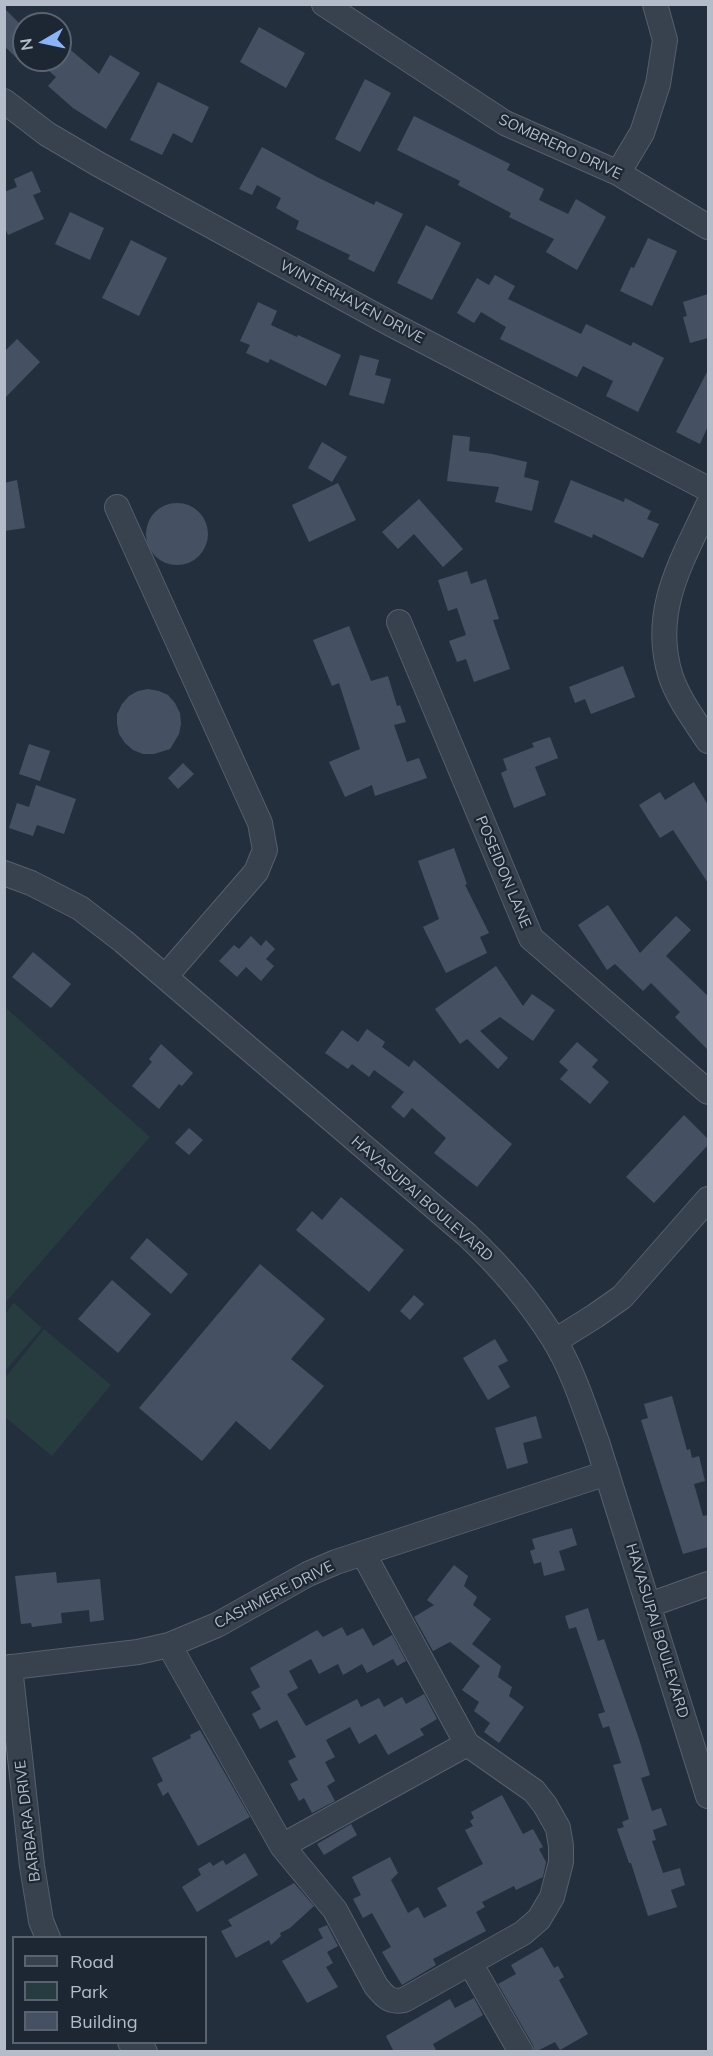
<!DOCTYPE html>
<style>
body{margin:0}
#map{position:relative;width:713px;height:2056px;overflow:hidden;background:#242f3e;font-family:Mulish,sans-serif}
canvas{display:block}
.frame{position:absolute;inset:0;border:6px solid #b4bcc9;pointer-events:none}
.legend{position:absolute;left:12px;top:1936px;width:195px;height:108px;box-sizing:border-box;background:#1d2633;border:2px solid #59626f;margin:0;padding:8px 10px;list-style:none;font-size:18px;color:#b4bcc9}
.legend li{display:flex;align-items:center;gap:12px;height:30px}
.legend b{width:30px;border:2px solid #59626f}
.north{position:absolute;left:12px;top:12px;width:60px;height:60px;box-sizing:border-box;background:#1d2633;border:2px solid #59626f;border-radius:50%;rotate:261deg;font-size:16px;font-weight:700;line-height:24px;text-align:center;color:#b4bcc9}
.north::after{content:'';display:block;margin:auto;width:21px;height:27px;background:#8ab4f8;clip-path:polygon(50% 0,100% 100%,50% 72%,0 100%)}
</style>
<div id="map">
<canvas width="713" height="2056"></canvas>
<div class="frame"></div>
<ul class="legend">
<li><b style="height:8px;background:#38414e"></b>Road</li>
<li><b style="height:16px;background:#263c3f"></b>Park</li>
<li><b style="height:16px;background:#455162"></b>Building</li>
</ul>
<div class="north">N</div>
</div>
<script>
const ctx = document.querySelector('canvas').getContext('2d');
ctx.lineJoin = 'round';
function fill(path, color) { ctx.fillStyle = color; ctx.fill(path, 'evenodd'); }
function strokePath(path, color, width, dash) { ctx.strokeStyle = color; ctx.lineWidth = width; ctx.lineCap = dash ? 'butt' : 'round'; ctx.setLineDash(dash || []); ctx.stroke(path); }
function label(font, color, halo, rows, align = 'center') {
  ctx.font = font + ' Mulish,sans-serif'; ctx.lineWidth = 4.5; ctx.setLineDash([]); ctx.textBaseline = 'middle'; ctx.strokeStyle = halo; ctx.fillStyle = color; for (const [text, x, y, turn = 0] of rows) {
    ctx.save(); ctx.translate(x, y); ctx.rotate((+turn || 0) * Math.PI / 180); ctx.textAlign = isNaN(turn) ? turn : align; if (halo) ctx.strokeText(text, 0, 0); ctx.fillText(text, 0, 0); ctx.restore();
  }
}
const green = new Path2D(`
 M5 1007 150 1137 5 1303Z
 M14 1303 42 1328 5 1371V1314Z
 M44 1329 111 1385 52 1456 5 1417V1378Z`);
const building = new Path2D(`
 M4 8 24 28V65L4 46Z
 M259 27 305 53 286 88 240 62Z
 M60 41 99 74 110 55 140 73 106 129 73 108 48 86 56 77 36 60H60Z
 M365 79 391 93 360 152 335 139Z
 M158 82 209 107 192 143 173 133 162 155 130 140Z
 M414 116 510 164 507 170 544 189 539 200 568 214 576 199 606 217 577 270 546 252 554 239 509 217 511 213 458 185 460 181 397 150Z
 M262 147 317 177 374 205 376 201 403 214 374 272 348 259 350 255 296 229 299 221 276 208 281 198 257 185 252 195 239 189Z
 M32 171 41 192 33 195 44 219 8 235 4 226V192L17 187 14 179Z
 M70 212 104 228 90 260 55 244Z
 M426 225 461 243 432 300 397 283Z
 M648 238 677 251 652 306 620 291 631 267 634 268Z
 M131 240 167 258 139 316 102 298Z
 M495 275 515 286 508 299 581 334 586 324 631 346 633 342 664 358 638 412 606 396 613 381 583 366 577 377 500 339 506 327 481 312 474 323 457 313 477 278 489 285Z
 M708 294V338L690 343 683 317 687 316 683 302Z
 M258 302 277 311 271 325 297 337 298 335 341 355 326 386 270 359 268 363 246 353 250 345 240 341Z
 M17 339 40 362 4 399V352Z
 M360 355 379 360 375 375 391 379 384 404 349 395Z
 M708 370V426L700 444 676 432Z
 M453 435 470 437 469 451 492 454 527 462 524 477 539 481 532 511 495 502 499 487 447 481Z
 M322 442 347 457 332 482 308 468Z
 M17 480 25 528 4 531V483Z
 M571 480 624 502 625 498 651 511 647 519 659 524 643 558 593 534 592 538 554 522Z
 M338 483 356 520 309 542 292 505Z
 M419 499 463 549 443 567 414 534 398 549 382 532Z
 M146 534a31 31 0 1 1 62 0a31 31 0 1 1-62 0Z
 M467 571 471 584 486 579 499 619 493 620 510 669 474 682 466 659 457 662 449 641 466 635 457 608 448 611 438 580Z
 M349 626 371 681 388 676 397 706 400 705 406 722 394 725 407 762 419 758 427 778 375 796 372 785 345 797 329 762 360 749 339 683 332 686 313 640Z
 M623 666 635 697 591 714 585 699 575 703 569 687Z
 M148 689 159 691 168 695 175 703 180 713 181 724 179 734 170 749 154 754H143L133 750 125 743 119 734 117 724V714L122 704 129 696 138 691Z
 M550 737 558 758 535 767 546 795 514 808 501 773 507 770 503 759 534 747 532 743Z
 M29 744 50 751 40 781 19 774Z
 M183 763 194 774 178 789 168 778Z
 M694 782 708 805V883L673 830 660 838 639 805 660 792 665 800Z
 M36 785 76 799 64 834 37 825 33 836 9 828 17 803 29 807Z
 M454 848 467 884 465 885 489 933 480 937 487 953 446 973 423 927 439 919 418 861Z
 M608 905 640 953 676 916 691 930 666 956 708 996V1050L675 1017 680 1012 651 983 643 991 615 964 607 970 578 925Z
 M251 936 261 946 266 940 275 949 266 959 274 966 261 981 246 967 237 977 219 961 234 945 239 949Z
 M33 952 71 984 51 1008 12 977Z
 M496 966 523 1006 532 994 555 1010 533 1041 500 1017 480 1031 508 1058 498 1069 467 1039 460 1044 435 1009Z
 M367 1029 385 1042 382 1047 409 1067 414 1060 512 1144 477 1187 434 1153 446 1138 412 1108 404 1118 391 1107 404 1092 374 1070 369 1077 352 1064 348 1069 325 1053 342 1030 358 1042Z
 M577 1042 598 1060 592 1067 609 1082 590 1104 560 1079 568 1070 559 1062Z
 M161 1044 193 1073 182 1086 179 1084 159 1109 132 1086 152 1062 149 1059Z
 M684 1115 708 1139V1145L654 1203 626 1177Z
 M189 1128 203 1140 189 1155 175 1143Z
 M341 1197 404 1250 369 1292 296 1230 312 1211 322 1220Z
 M147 1238 188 1274 171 1294 130 1258Z
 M260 1264 325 1319 291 1359 324 1386 270 1450 236 1421 202 1461 139 1408Z
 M112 1280 151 1314 118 1353 78 1319Z
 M414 1295 424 1304 410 1320 400 1311Z
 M495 1339 508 1361 498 1366 510 1387 488 1400 463 1358Z
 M672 1396 687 1450 690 1449 692 1458 699 1456 705 1481 694 1484 703 1516 708 1515V1547L683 1554 641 1420 648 1418 644 1404Z
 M536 1416 542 1438 523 1443 528 1463 507 1469 495 1428Z
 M572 1528 577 1545 559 1551 565 1570 544 1576 541 1562 534 1564 530 1551 535 1549 532 1539Z
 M454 1565 468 1576 464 1586 477 1597 473 1605 491 1619 472 1644 501 1666 498 1677 512 1687 509 1696 524 1707 499 1743 484 1732 490 1723 474 1711 479 1702 462 1690 480 1666 450 1642 433 1651 414 1617 434 1605 427 1600Z
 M56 1572 57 1583 100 1579 104 1620 90 1622 89 1610 61 1613 62 1623 32 1627 31 1623 21 1624 15 1576Z
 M588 1608 598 1641 604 1639 639 1739 650 1775 641 1778 652 1811 661 1808 667 1825 653 1830 656 1840 652 1841 663 1873 680 1868 685 1885 671 1890 677 1907 648 1916 631 1863H629L617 1829 624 1827 622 1822 629 1819 613 1765 621 1763 609 1726 603 1728 598 1714 605 1712 576 1627 569 1629 565 1616Z
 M342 1627 347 1636 363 1628 373 1646 392 1635 406 1661 397 1666 393 1659 367 1673 362 1664 343 1675 338 1664 319 1674 311 1659 289 1671 298 1688 287 1694 306 1726 357 1699 361 1707 379 1698 384 1707 402 1697 406 1704 424 1694 437 1719 420 1729 424 1735 388 1755 376 1734 359 1744 350 1727 326 1740 335 1757 325 1762 335 1781 327 1786 335 1801 312 1813 304 1798 299 1801 290 1784 298 1780 288 1761 296 1757 277 1720 260 1729 252 1714 261 1709 251 1692 260 1687 250 1668 317 1630 323 1637Z
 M200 1730 250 1817 198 1846 168 1792 163 1796 157 1784 163 1781 152 1758 191 1738 190 1735Z
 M502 1795 523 1834 533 1829 543 1847 539 1849 546 1862 543 1877 516 1890 514 1886 482 1902 485 1907 476 1912 486 1931 433 1959 436 1965 402 1985 382 1952 391 1947 372 1913 363 1918 353 1899 361 1895 352 1877 390 1857 398 1873 391 1880 408 1913 418 1907 424 1918 447 1906 437 1888 483 1864 465 1830 473 1826 470 1821 474 1818 471 1812Z
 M351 1824 357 1835 324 1855 317 1844Z
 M245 1853 258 1875 197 1912 182 1887 201 1875 198 1869 210 1862 213 1866 223 1860 226 1865Z
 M294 1883 314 1906 290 1928 280 1933 281 1936 271 1945 269 1940 236 1958 221 1931 232 1926 228 1920Z
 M327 1925 338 1946 327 1952 333 1963 326 1967 338 1987 307 2003 282 1961 323 1938 318 1929Z
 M542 1947 554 1968 558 1966 564 1977 559 1980 588 2034 560 2050 555 2042 535 2052 533 2045 498 1984 516 1974 511 1965Z
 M474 1998 483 2015 433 2044 437 2052H394L386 2036 450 1999 455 2008Z`);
const minor = new Path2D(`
 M324 4 505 123 618 173 708 227
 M4 101 47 134 98 164 391 324 708 489
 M618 173 642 133 658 84 665 40 655 4
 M708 505C682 561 650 612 671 677 679 700 695 721 708 741
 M117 507 260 823 265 850 256 872 165 977
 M399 622 531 938 708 1092
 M4 873 31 883 80 908 123 941 467 1235C500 1266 529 1300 553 1338 573 1370 584 1407 597 1442L708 1796
 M555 1341 595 1316 622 1297 708 1199
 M649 1605 708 1584
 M169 1645 282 1846 335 1910 376 1986C385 1997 390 2003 404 2000L523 1933 539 1919 552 1897 561 1862V1846L558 1828 545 1805 534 1791 467 1744 363 1553
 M10 1667 32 1866 41 1921 48 1938
 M4 1668 138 1652 169 1645 217 1625 308 1574 336 1562 607 1473
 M282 1846 467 1744
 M470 1963 521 2052
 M130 2042 145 2052`);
const streetNames = [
 ["SOMBRERO DRIVE",560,147,25],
 ["WINTERHAVEN DRIVE",352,302,28],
 ["POSEIDON LANE",503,872,67],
 ["HAVASUPAI BOULEVARD",422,1199,41],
 ["CASHMERE DRIVE",274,1595,-27],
 ["HAVASUPAI BOULEVARD",657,1631,73],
 ["BARBARA DRIVE",28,1821,-97]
];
fill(green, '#263c3f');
fill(building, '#455162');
strokePath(minor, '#565f6c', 26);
strokePath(minor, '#38414e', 24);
label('15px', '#b4bcc9', '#1d2633', streetNames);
</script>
